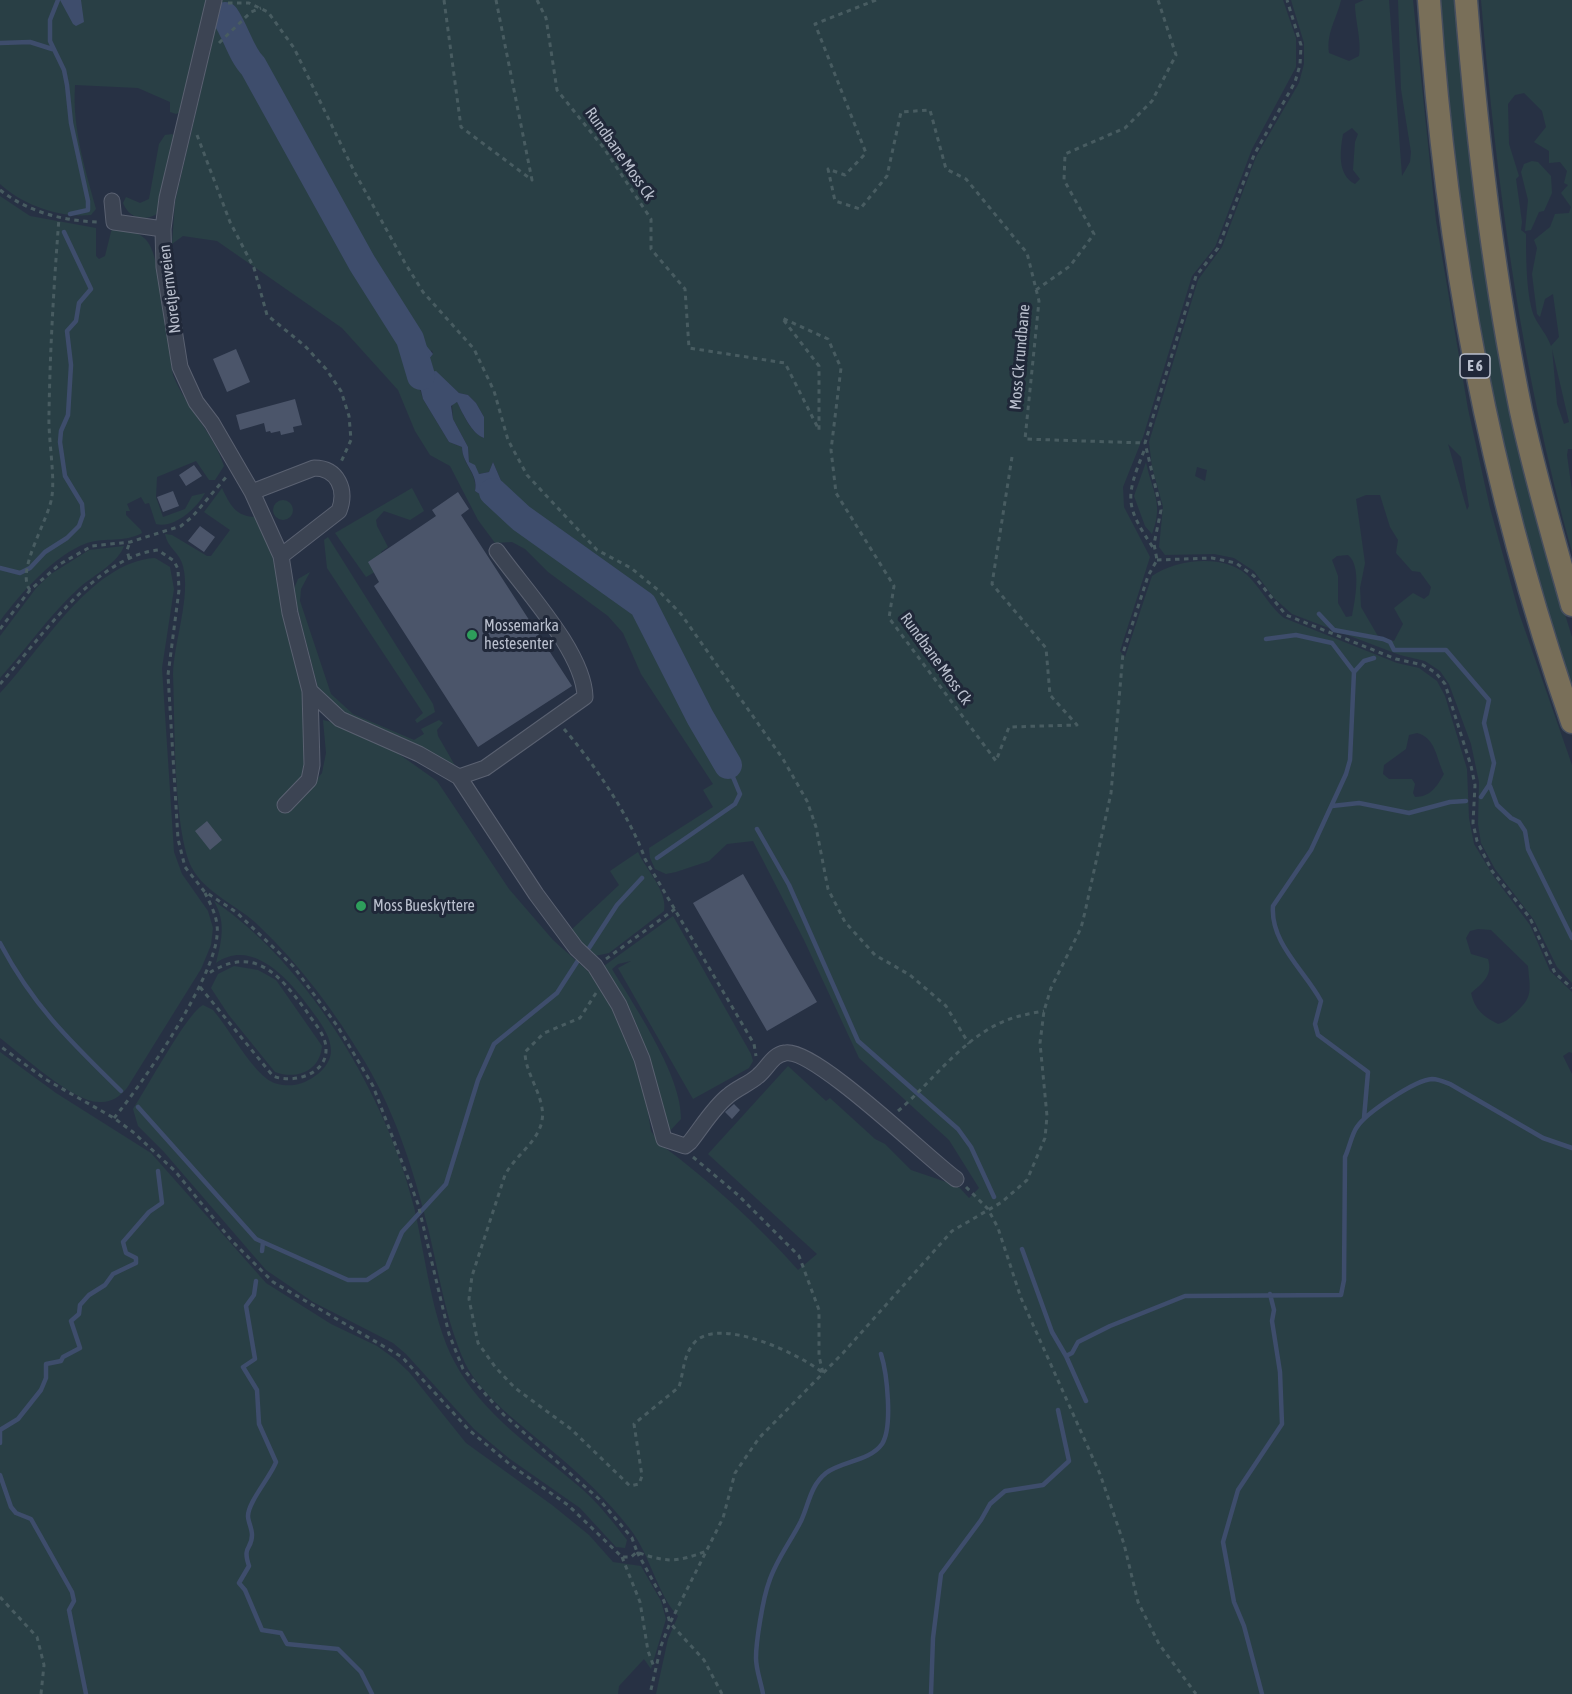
<!DOCTYPE html>
<style>
body{margin:0}
canvas{display:block;background:#273144}
</style>
<canvas width="1572" height="1694"></canvas>
<script>
const ctx = document.querySelector('canvas').getContext('2d');
ctx.lineJoin = 'round';
function fill(path, color) { ctx.fillStyle = color; ctx.fill(path, 'evenodd'); }
function strokePath(path, color, width, dash) { ctx.strokeStyle = color; ctx.lineWidth = width; ctx.lineCap = dash ? 'butt' : 'round'; ctx.setLineDash(dash || []); ctx.stroke(path); }
function label(font, color, halo, rows, align = 'center') {
  ctx.font = font + ' "Asap Condensed",sans-serif'; ctx.lineWidth = 6; ctx.setLineDash([]); ctx.textBaseline = 'middle'; ctx.strokeStyle = halo; ctx.fillStyle = color; for (const [text, x, y, turn = 0] of rows) {
    ctx.save(); ctx.translate(x, y); ctx.rotate((+turn || 0) * Math.PI / 180); ctx.textAlign = isNaN(turn) ? turn : align; if (halo) ctx.strokeText(text, 0, 0); ctx.fillText(text, 0, 0); ctx.restore();
  }
}
const green = new Path2D(`
 M0 0H207L181 112 176 114 170 112V102L138 88 75 85C72 128 85 168 96 209L91 215C59 218 23 205 0 184Z
 M222 0H1283L1296 38V67L1252 149 1215 247 1192 276 1143 437 1123 487 1124 507 1150 557 1120 651 1125 657 1152 576C1178 558 1229 553 1251 579 1263 592 1270 607 1284 618L1397 663 1419 668 1437 681 1445 696 1467 769 1469 818 1474 844 1494 877 1530 925 1550 971 1572 992V1053L1569 1052 1563 1056 1572 1074V1694H656L668 1639 678 1616C657 1594 650 1554 630 1529 607 1499 580 1474 551 1450 524 1427 480 1395 465 1363 446 1321 439 1273 428 1228 414 1171 395 1112 365 1062 335 1012 301 966 259 926 239 906 205 893 192 868 173 831 175 720 173 674 174 641 191 597 183 566 180 553 167 547 165 534L172 535 207 556H211L230 530 204 512 222 488C230 505 236 517 256 517L274 551 301 686 305 711 306 772 280 804 291 811 322 773 326 753 323 720 336 723 396 752 437 781 509 889 553 940 591 974 625 1025 644 1087 651 1131 660 1144C710 1181 756 1223 798 1270L817 1254 708 1154 788 1066 826 1101 830 1098 875 1139 885 1144 911 1170 958 1186 969 1198 979 1188 949 1140 859 1058 804 940 753 841 727 844 709 861 676 872 666 874 655 869 650 858 649 848 713 807 703 790 713 784 641 674 623 633 608 616 548 572 525 549 512 542 495 543 478 520 450 466 430 455 415 431 398 390 342 328 217 241 183 236 172 244 175 202ZM432 350 433 354 424 365 423 373 436 372 459 393 468 395 476 403 484 417V438C471 433 463 414 457 402L452 404 453 419 468 447 469 462 479 474 489 472 493 462 505 490 493 503 475 491C478 474 462 464 462 447L449 442 423 399 415 373ZM1417 733C1436 738 1436 758 1444 774 1437 786 1431 797 1415 797L1413 793 1415 784 1412 779H1389L1383 774 1384 765 1406 749 1409 735ZM1478 929 1491 930 1528 966C1530 990 1534 997 1514 1014 1508 1019 1506 1022 1498 1024 1483 1016 1475 1010 1471 993 1483 983 1493 975 1488 959L1471 954 1466 938 1470 931Z
 M1291 0H1341C1337 18 1326 33 1329 53L1349 61 1359 56C1362 43 1355 19 1355 4L1364 0H1389L1402 176 1410 162 1411 152 1401 89 1398 0H1413L1436 221 1468 409 1490 508 1519 613 1572 765V983L1557 967 1534 920 1495 869 1481 843 1478 824 1479 782 1471 744 1449 684 1440 671 1425 661 1400 655 1292 614 1274 598 1254 571 1234 558 1214 554 1165 555 1159 547 1163 507 1152 467 1149 442 1198 280 1222 247 1256 157 1299 83 1304 64V43ZM1352 128 1358 134 1355 142 1353 170 1360 179 1355 184C1337 175 1340 151 1343 134ZM1448 444 1461 457 1469 506 1467 510ZM1197 467 1207 470 1205 481 1195 476ZM1366 495H1380L1390 527 1398 540 1396 553 1412 571 1420 572 1431 587 1429 595 1424 599 1413 593 1394 608 1403 624 1394 641 1379 638 1361 607 1360 588 1365 563 1356 499ZM1348 555C1362 566 1355 600 1352 616L1346 617 1338 603V576L1332 560 1337 556Z
 M1439 0H1457L1550 566 1572 637V692C1540 591 1509 490 1488 386 1462 259 1451 129 1439 0Z
 M1481 0H1572V449H1568L1567 455 1572 491V552C1521 371 1497 187 1481 0ZM1524 93 1542 111 1546 127 1534 142 1549 151V163L1560 162 1567 171 1564 183 1568 185 1561 193 1571 207 1569 213 1555 214 1550 227 1534 240 1537 248 1532 274 1537 314 1540 317 1545 299 1553 294 1559 337 1551 346C1546 333 1540 328 1535 318 1526 299 1526 256 1526 234L1521 230 1522 222 1516 179 1519 176 1509 144 1508 104 1515 95ZM1552 349 1569 422 1564 424 1557 404Z
 M172 134 175 136 158 213C146 222 129 219 123 203L126 197 140 203 149 199 159 144 165 135Z
 M1532 161 1538 162 1551 176 1552 193 1544 211 1539 212 1531 230 1525 231 1528 200 1521 172 1524 164Z
 M0 196 30 216 96 228V256L99 259 105 256 112 228C143 232 150 236 157 267L173 375C186 408 213 432 224 466L215 480H209L196 461 157 477 156 497 163 517 185 509 192 496 205 493C197 508 174 529 156 524L149 503 145 504 141 497 127 504 130 511H126V515L141 530 142 533C124 543 106 537 87 543 54 555 20 594 0 621Z
 M1146 462C1152 492 1164 503 1152 534L1145 526 1134 496Z
 M412 488 424 511 410 520 384 511 376 520 377 526 388 547 381 552 389 564 366 577 335 533Z
 M273 510a10 10 0 1 1 20 0a10 10 0 1 1-20 0Z
 M328 537 433 704 435 712 417 723 415 720 423 713 327 568 324 540Z
 M124 546C118 563 94 575 80 587 50 614 27 648 0 678V636L37 587 51 574 89 550Z
 M155 558 170 567 174 589 162 668 174 852 182 874 208 911 213 928 211 945 201 969 127 1088C119 1097 111 1103 99 1102 73 1102 21 1054 0 1038V693C41 651 90 562 155 558Z
 M310 572 301 589 300 601 331 694 353 714 414 740 424 734 421 729 439 720 443 723 437 730 438 736 457 769 358 724 320 696 293 591 298 579Z
 M638 852C646 869 668 892 664 911L609 953 590 957 569 932 619 885 610 871Z
 M214 901C309 965 387 1097 414 1207 425 1254 432 1320 454 1361 482 1415 537 1450 582 1489 599 1504 613 1522 627 1540L625 1548 616 1547 580 1508 510 1459 474 1429 406 1354 393 1343 313 1302 266 1270 164 1152 138 1126 133 1109C146 1090 187 1013 203 1005L213 1010C230 1030 247 1063 267 1079 276 1086 292 1087 302 1083 314 1079 331 1066 331 1051 331 1035 318 1019 309 1007 290 981 253 937 216 963 222 940 226 922 214 901Z
 M673 916 751 1054 753 1061 749 1068 693 1099 618 968 631 961 618 964 612 969C635 1007 682 1076 681 1119L668 1133 636 1023 604 966Z
 M234 966 258 970 276 980 322 1046C320 1071 297 1080 275 1072L228 1014 211 988 218 974Z
 M0 1052 56 1093 151 1153 266 1283 331 1324 377 1346 395 1359 409 1372 466 1443 552 1505 589 1535 613 1562 641 1566 661 1601 666 1619 651 1669 644 1659 619 1686 618 1694H0Z`);
const water = new Path2D(`
 M60 0H81L84 22 76 26 73 24Z
 M414 338 421 339 433 354 424 365V373L436 371 459 393 468 395 476 403 484 417V438C472 434 463 414 457 402L451 406 453 419 468 447 469 462 475 465 479 474 489 472 493 462 505 490 521 518 517 519 475 491C479 474 462 464 462 447L449 442 423 399 418 378 403 357V343Z`);
const stream = new Path2D(`
 M58 0 50 20V41L64 70 67 85 71 123 88 201V210L70 214
 M0 43 30 42 52 49
 M0 568 20 573 30 568 45 552 67 538 79 526 83 515 82 504 65 476 60 442 61 431 68 415 71 365 67 331 76 321 79 303 91 289 64 232
 M1319 614 1334 630 1383 639 1390 642 1394 650H1446L1489 700 1484 723 1494 763 1489 785 1481 797
 M1266 639 1296 635 1332 643 1354 672 1350 760 1346 774 1311 850 1273 906C1270 943 1305 971 1321 1001L1315 1024 1318 1035 1368 1072 1364 1118
 M1354 672 1364 661 1374 658
 M1490 786 1497 805 1511 818 1519 822 1525 831 1528 849 1572 938
 M1332 806 1359 803 1409 813 1450 802 1466 801
 M757 829 789 885 858 1041 958 1129 971 1147 994 1197
 M657 858 735 804 740 794 728 765
 M0 943C33 1006 71 1042 121 1091
 M589 948 617 905 642 878
 M138 1107 256 1239 348 1280H367L387 1267 402 1232 446 1184 478 1080 494 1044 557 993 579 959
 M1022 1249 1052 1332 1066 1356 1072 1353 1078 1342 1110 1326 1185 1296 1341 1295 1344 1280 1345 1157C1349 1149 1352 1133 1357 1127 1366 1113 1415 1080 1432 1079 1438 1079 1445 1082 1450 1084L1543 1138 1572 1148
 M262 1251 263 1242
 M256 1281 254 1295 246 1306 255 1359 243 1367 257 1390 259 1424 276 1462C271 1476 248 1502 248 1516 248 1522 252 1528 252 1535 252 1550 242 1545 249 1566L239 1583 245 1590 262 1630 281 1633 287 1644 338 1649 361 1672 372 1694
 M1066 1356 1086 1401
 M0 1430 18 1419 41 1390 46 1378V1364L61 1361 63 1357 80 1348 71 1321 79 1314 80 1305 89 1295 105 1285 113 1274 136 1263V1258L126 1253 123 1242 149 1212 162 1203 158 1171
 M0 1430V1443
 M0 1475 11 1507 16 1513 31 1519 72 1592 74 1601 69 1610 86 1694
 M763 1694C761 1682 756 1670 756 1658 756 1641 763 1598 769 1582 776 1560 791 1541 801 1521 809 1504 810 1486 826 1473 842 1461 870 1461 882 1444 893 1427 887 1373 881 1354
 M931 1694 933 1638 941 1574 981 1520 990 1504 1005 1491 1043 1485 1069 1461 1058 1410
 M1262 1694 1244 1626 1234 1602 1223 1542 1238 1490 1282 1424 1280 1372 1272 1321 1274 1310 1270 1294`);
const river = new Path2D(`
 M225 16C236 32 241 54 253 66L362 263 410 339 421 376
 M493 492 521 518 643 605 700 717 728 765`);
const building = new Path2D(`
 M236 349 250 382 227 392 213 359Z
 M295 399 302 425 293 427 294 432 281 435 280 431 271 433 270 431 266 432 264 423 240 430 236 415Z
 M194 465 202 476 186 486 179 475Z
 M173 491 179 506 163 512 157 497Z
 M458 492 469 509 461 515 572 686 478 747 374 586 379 582 368 562 436 516 432 510Z
 M200 526 215 537 204 552 188 541Z
 M207 821 222 840 210 850 195 831Z
 M743 874 817 1002 767 1031 693 903Z
 M734 1104 740 1110 732 1119 725 1112Z`);
const path = new Path2D(`
 M444 0 461 127 532 180 496 0
 M537 0 546 18 557 90 603 147 651 219V249L685 289 689 348 785 363 819 430V366L782 318 828 339 841 368 831 450 836 493 894 586 889 618 996 761 1009 727 1077 725 1050 695 1046 648 992 584 1012 457
 M876 0 815 24 866 153 845 175 828 169 835 201 860 209 887 176 901 112 930 110 946 169 966 179 1027 253 1039 301 1025 439 1145 443
 M228 3H249L268 12 294 48 355 173 405 263 423 292 474 349 494 391 508 440 527 475 597 550 631 568 658 590 681 614 783 759 807 801 816 827 828 889 845 922 875 955 910 975 946 1006 969 1044
 M219 43 251 12 261 8
 M197 135 230 222 254 268 267 315 305 346 326 369 341 391 349 416 351 440 341 462
 M0 190C28 212 63 221 99 222
 M1036 290 1070 266 1094 234 1064 180 1065 154 1125 128 1152 101 1176 55 1158 0
 M1144 451C1125 498 1125 506 1154 549
 M129 558 127 550 130 542
 M1157 560 1212 558 1236 563 1254 576 1286 615 1396 659 1423 665 1436 673 1445 684 1471 766 1475 785 1473 823 1477 841 1492 871 1530 918 1555 973 1572 988
 M30 590C15 571 49 520 52 496 55 473 48 439 49 414 50 348 54 283 59 218
 M0 629 30 590 60 564 92 546 130 542 181 526 192 517 227 476
 M0 684C39 640 95 557 158 550L174 561 178 569 179 590 168 675 178 839 185 867 204 891 236 912 293 966 338 1027 373 1086 418 1204 449 1334 463 1369 504 1415 599 1499 632 1538 637 1552 631 1557H622L568 1505 512 1466 469 1430 402 1357 273 1282 232 1241 175 1171 133 1132 114 1118 45 1079 0 1046
 M564 729C593 762 631 818 645 859L754 1044 756 1056
 M606 959 675 909
 M200 987 273 1076C292 1084 327 1075 326 1049 326 1035 314 1023 307 1012 279 974 254 943 206 975
 M596 993 580 1018 544 1033 525 1052C525 1078 552 1103 539 1130 531 1147 514 1158 505 1175L472 1276 469 1299 478 1343 496 1368 515 1388 571 1429 630 1486 639 1484 642 1476 634 1424 679 1387C684 1371 683 1356 694 1343 718 1315 800 1354 823 1373
 M898 1111C930 1084 958 1044 996 1025 1011 1017 1027 1014 1044 1011
 M114 1118C144 1082 213 980 217 936 219 920 212 907 205 893
 M693 1157 738 1195 799 1256 819 1310V1356L823 1373
 M966 1187 988 1209 998 1228 1021 1298 1100 1474 1124 1544 1138 1602 1159 1644 1196 1694
 M637 1552 664 1601 670 1623 661 1646 650 1694
 M639 1553C670 1563 676 1562 707 1551
 M622 1557 640 1602 648 1651 654 1667
 M0 1597 37 1637 44 1665 41 1694
 M722 1694 704 1660 670 1623 723 1518 735 1473 759 1438 843 1353 952 1231 1002 1202 1027 1180 1045 1138 1047 1116 1040 1043 1044 1011 1051 988 1081 928 1085 912 1111 793 1123 653 1148 576 1157 560 1154 544 1161 510 1145 443 1196 276 1218 248 1254 155 1295 82 1300 65 1301 45 1287 0`);
const minor = new Path2D(`
 M214 0 167 198 163 229 164 267 180 367 196 402 212 423 252 492 281 556 290 613 310 691 312 765 309 780 285 805
 M112 201 114 222 163 229
 M252 492 314 468C338 468 347 490 339 511L281 556
 M310 691 340 719 419 754 459 777 485 768 585 697C584 652 524 589 497 551
 M459 777 536 894 576 948 595 966 619 1005 642 1059 664 1139 685 1146 690 1142C702 1127 713 1108 728 1096 737 1088 749 1084 758 1076 768 1068 772 1055 785 1053 814 1047 927 1158 956 1179`);
const highway = new Path2D(`
 M1429 0C1446 251 1489 484 1572 722
 M1466 0C1477 138 1493 275 1521 411 1535 476 1554 541 1572 605`);
const markers = [
 [472,635,6,"#2e9e5b"],
 [361,906,6,"#2e9e5b"]
];
const shields = [
 [1475,366,30]
];
const shieldNames = [
 ["E 6",1475,366]
];
const streetNames = [
 ["Rundbane Moss Ck",620,154,55],
 ["Noretjernveien",170,289,-97],
 ["Moss Ck rundbane",1020,357,-85],
 ["Rundbane Moss Ck",936,659,54]
];
const poiNames = [
 ["Mossemarka",484,626],
 ["hestesenter",484,644],
 ["Moss Bueskyttere",373,906]
];
fill(green, '#293f45');
fill(water, '#3e4d6c');
strokePath(stream, '#3e4d6c', 4.5);
strokePath(river, '#3e4d6c', 28);
fill(building, '#4b556a');
strokePath(minor, '#5a6171', 17);
strokePath(highway, '#464e5e', 25);
strokePath(path, '#485c61', 3, [4.5, 4.5]);
strokePath(minor, '#3c4453', 15);
strokePath(highway, '#796f59', 22);
for (const [x, y, r, color] of markers) { const dot = new Path2D(); dot.arc(x, y, r, 0, 2 * Math.PI); ctx.fillStyle = color; ctx.fill(dot); strokePath(dot, '#202839', 2); }
for (const [x, y, w] of shields) { const box = new Path2D(); box.roundRect(x - w / 2, y - 12, w, 24, 4.5); ctx.fillStyle = '#202839'; ctx.fill(box); strokePath(box, '#b9bfcd', 1.5); }
label('bold 15px', '#b9bfcd', null, shieldNames);
label('16px', '#b9bfcd', '#202839', streetNames);
label('16px', '#b9bfcd', '#202839', poiNames, 'left');
</script>
